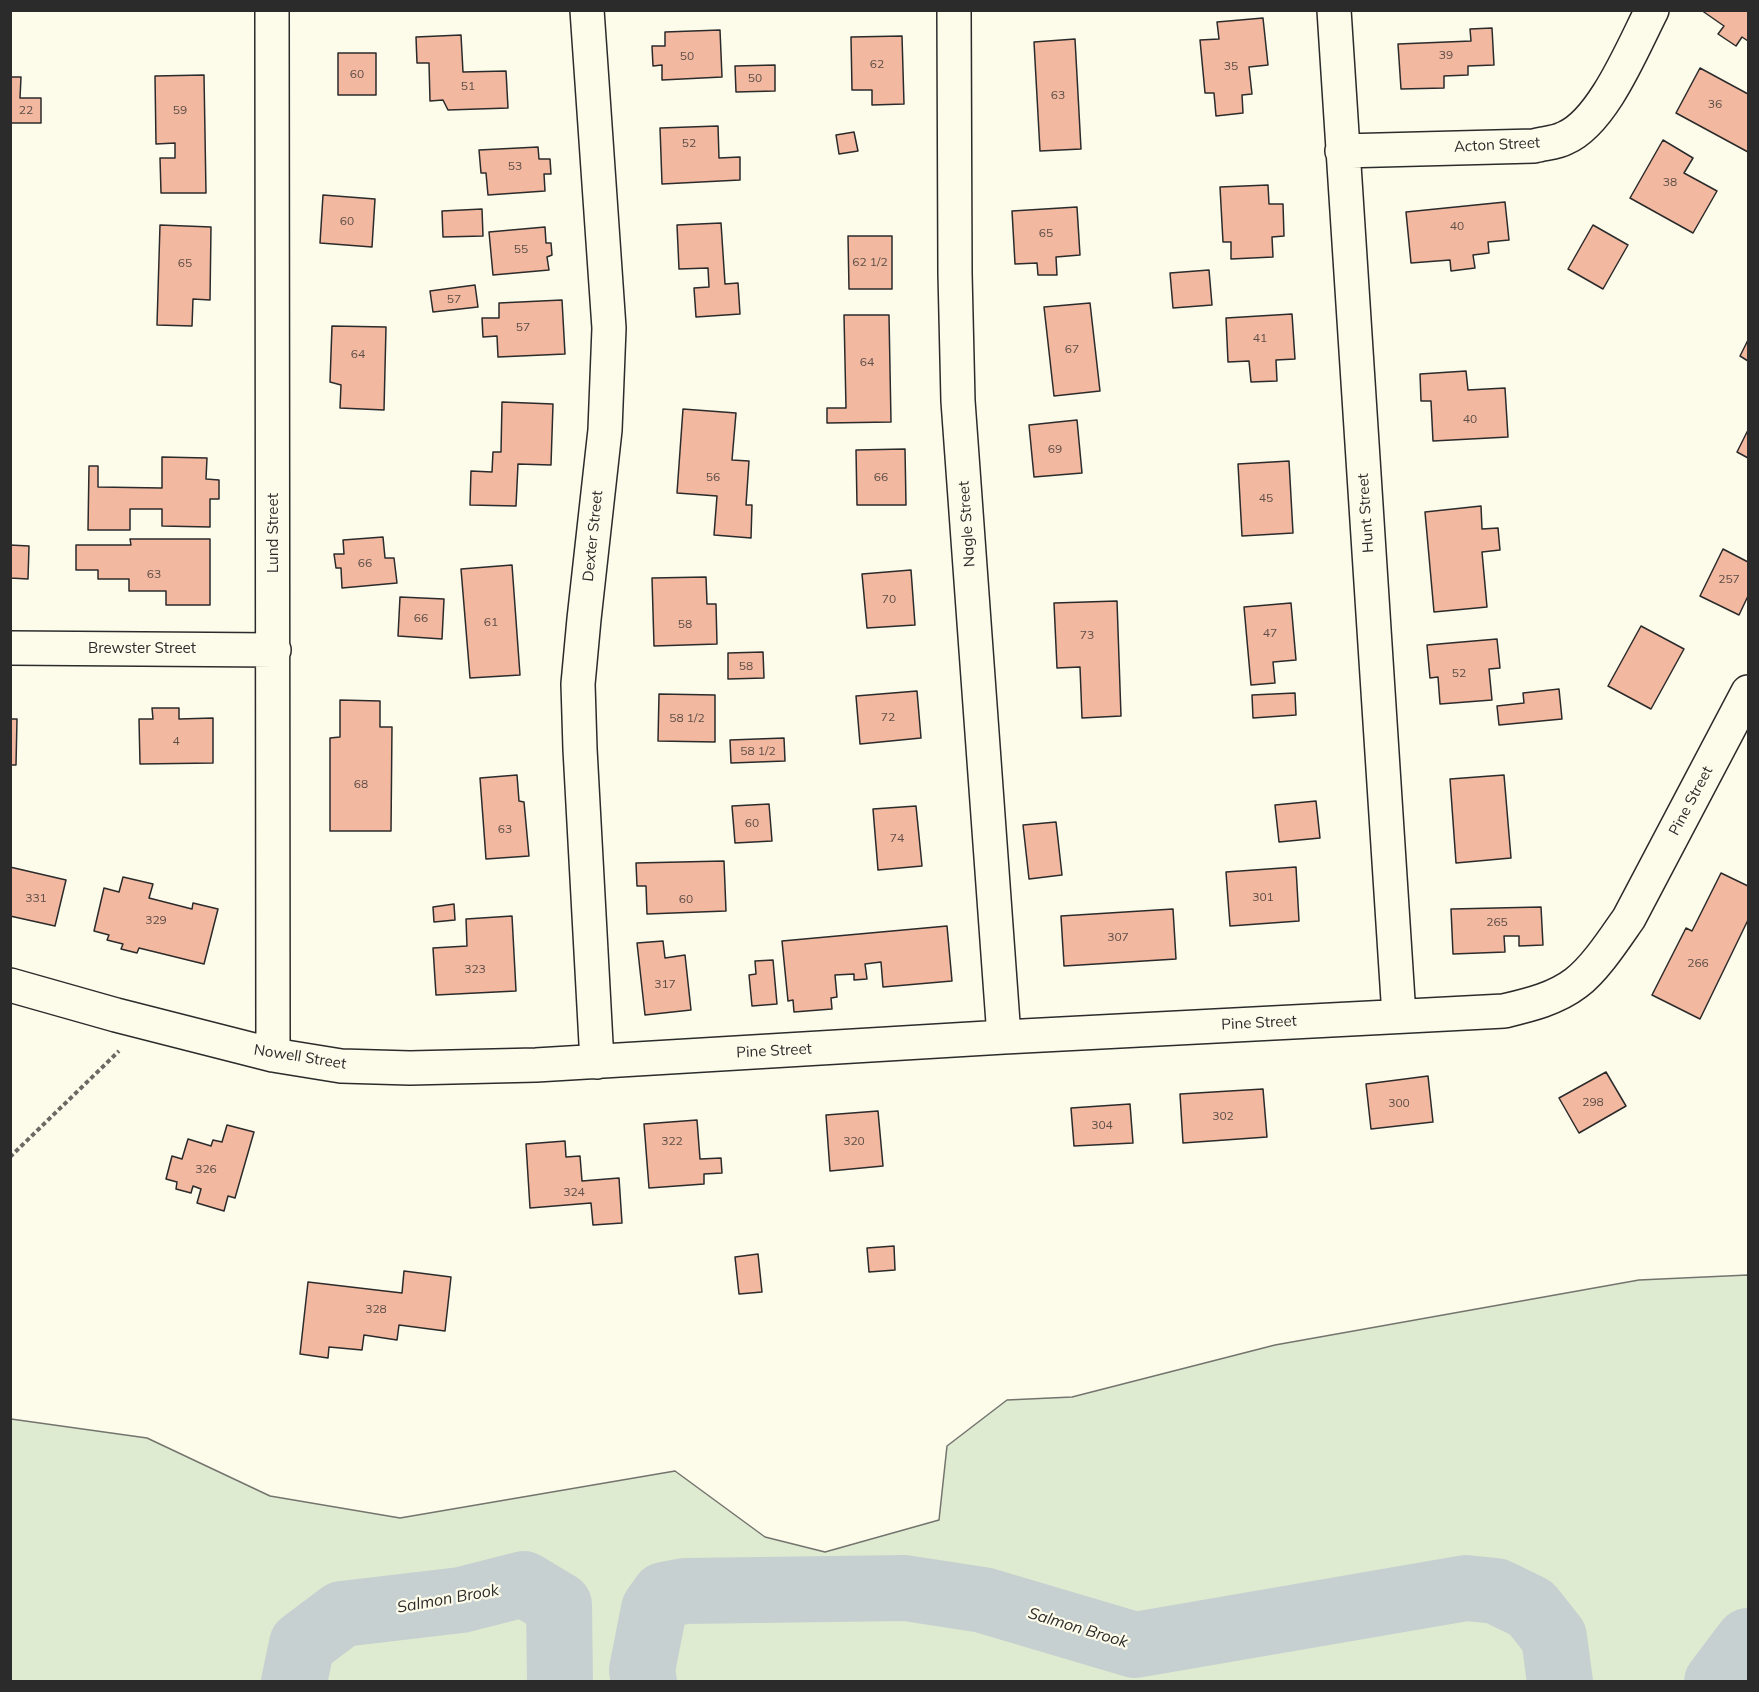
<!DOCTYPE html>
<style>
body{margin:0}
#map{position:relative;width:1759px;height:1692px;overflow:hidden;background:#fdfbea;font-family:Mulish,sans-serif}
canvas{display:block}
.frame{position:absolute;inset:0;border:12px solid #2b2b2b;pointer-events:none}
</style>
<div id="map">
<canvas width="1759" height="1692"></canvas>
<div class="frame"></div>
</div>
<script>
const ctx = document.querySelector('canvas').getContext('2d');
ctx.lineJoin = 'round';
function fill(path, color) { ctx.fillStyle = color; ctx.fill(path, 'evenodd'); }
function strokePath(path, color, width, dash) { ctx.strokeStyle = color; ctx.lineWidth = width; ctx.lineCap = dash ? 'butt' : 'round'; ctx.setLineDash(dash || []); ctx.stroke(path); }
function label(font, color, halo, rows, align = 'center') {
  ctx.font = font + ' Mulish,sans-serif'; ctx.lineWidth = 4.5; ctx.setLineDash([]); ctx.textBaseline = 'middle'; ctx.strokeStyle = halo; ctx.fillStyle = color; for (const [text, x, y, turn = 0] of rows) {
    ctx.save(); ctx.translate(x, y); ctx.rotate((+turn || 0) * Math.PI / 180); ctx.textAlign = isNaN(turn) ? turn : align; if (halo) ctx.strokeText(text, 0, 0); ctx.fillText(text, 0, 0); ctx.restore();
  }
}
const green = new Path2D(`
 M1748 1275V1681H11V1419L147 1438 270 1496 400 1518 675 1471 765 1537 825 1552 939 1520 947 1446 1007 1400 1072 1397 1275 1345 1639 1280Z`);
const river = new Path2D(`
 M294 1682 302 1644 342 1614 461 1600 524 1584 559 1605 560 1682
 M644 1682 642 1670 654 1609 664 1595 685 1591 905 1588 983 1600 1135 1645 1466 1588 1496 1591 1531 1608 1554 1637 1560 1682
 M1717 1682 1748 1641`);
const building = new Path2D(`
 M1701 10H1748V41L1742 37 1736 46 1718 34 1724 26Z
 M1263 18 1268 65 1249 67 1252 94 1242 95 1243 113 1216 116 1214 93H1205L1200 40 1219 39 1217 22Z
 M1492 28 1494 65 1468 66V75L1444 76V88L1401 89 1398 44 1471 41 1470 29Z
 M720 30 722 77 662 80V65L653 66 652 46H665V32Z
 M461 35 463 72 506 71 508 108 448 110 443 100 430 101 429 63H417L416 37Z
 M902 36 904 104 872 105V90H852L851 37Z
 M1075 39 1081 149 1040 151 1034 42Z
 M338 53H376V95H338Z
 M775 65V91L736 92 735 66Z
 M1700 68 1748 94V152L1676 113Z
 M204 75 206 193H161L160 158H175V143L156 144 155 76Z
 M10 77H21L20 98H41V123H10Z
 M718 126 719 158 740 157V180L662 184 660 128Z
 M854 132 858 151 839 154 836 135Z
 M1663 140 1693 158 1684 173 1717 191 1693 233 1630 198Z
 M538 147 539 159H550L551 174H544L545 191 488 195 486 173H481L479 150Z
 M1268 185 1269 204H1283L1284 236 1272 237 1273 257 1231 259V242H1223L1220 187Z
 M323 195 375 199 372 247 320 243Z
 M1505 202 1509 240 1488 242 1489 253 1473 255 1475 268 1451 271 1450 260 1411 263 1406 212Z
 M1077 207 1080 255 1056 257 1057 275H1038L1037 263 1015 264 1012 211Z
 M482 209 483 236 443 237 442 211Z
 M721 223 725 284 738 283 740 314 696 317 694 288 709 287 708 268 679 269 677 225Z
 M160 225 211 227 210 300 193 299 192 326 157 325Z
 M1593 225 1628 245 1603 289 1568 269Z
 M545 227 546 243H551L552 255 547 257 549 270 493 275 489 232Z
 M848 236H892V289H849Z
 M1209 270 1212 305 1173 308 1170 273Z
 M475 285 478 307 433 312 430 291Z
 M562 300 565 354 498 357 497 336 483 337 482 318H499V303Z
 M1090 303 1100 391 1054 396 1044 307Z
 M1292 314 1295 359 1276 360 1277 381 1251 382 1249 361 1228 362 1226 318Z
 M844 315H889L891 422 827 423V408H846Z
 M332 326 386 327 384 410 340 408 341 385 330 382Z
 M1748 340V361L1740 356Z
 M1466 371 1468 390 1505 388 1508 437 1433 441 1431 401H1421L1420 374Z
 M502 402 553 404 551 465 518 464 516 506 470 505 471 471 492 472 493 452H501Z
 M683 409 736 413 732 460 749 461 746 505H752L751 538 714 535 717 496 677 493Z
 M1077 420 1082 473 1034 477 1029 425Z
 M1748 430V458L1737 452Z
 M905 449 906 505H857L856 450Z
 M162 457 207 458 206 479 219 480V499H210V527L162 526V509H130V530H88L89 466H98V487L162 488Z
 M1289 461 1293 533 1242 536 1238 464Z
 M1481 506 1482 529 1498 528 1500 550 1482 552 1487 607 1434 612 1425 512Z
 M383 537 385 558H394L397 583 342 588 341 568H336L334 554H344L343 540Z
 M130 539H210V605H166V591H129V579H98V570H76V545H131Z
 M10 545 29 546 28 579 10 578Z
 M1723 549 1748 562V596L1739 615 1700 596Z
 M512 565 520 675 470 678 461 569Z
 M911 570 915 625 867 628 862 574Z
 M706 577 707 604H716L717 644 654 646 652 578Z
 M400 597 444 599 442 639 398 636Z
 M1117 601 1121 716 1082 718 1080 667 1057 668 1054 603Z
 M1291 603 1296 660 1273 662 1275 683 1251 685 1244 607Z
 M1641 626 1684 649 1651 709 1608 686Z
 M1497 639 1500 668 1489 669 1492 700 1440 704 1438 677 1430 678 1427 645Z
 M763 652 764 678 728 679V653Z
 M1559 689 1562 719 1499 725 1497 706 1524 703 1523 693Z
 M917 691 921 738 860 744 856 696Z
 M1295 693 1296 715 1253 718 1252 695Z
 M659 694 715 695V742L658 741Z
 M340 700 380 701V727H392L391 831H330V738L340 737Z
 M152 708H179V719L213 718V763L140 764 139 719H153Z
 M10 719H17L16 765H10Z
 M784 738 785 761 731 763 730 740Z
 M517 775 519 801 524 802 529 856 486 859 480 778Z
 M1504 775 1511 858 1456 863 1450 779Z
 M1316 801 1320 838 1279 842 1275 805Z
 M769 804 772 841 735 843 732 806Z
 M916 806 922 866 878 870 873 809Z
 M1056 822 1062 875 1029 879 1023 825Z
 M724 861 726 911 647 914 646 886H637L636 863Z
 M10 867 66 880 55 926 10 916Z
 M1296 867 1299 921 1230 926 1226 872Z
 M1721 873 1748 886V920L1700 1019 1652 995 1686 928 1692 931Z
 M123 877 153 884 149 898 192 909 193 903 218 909 204 964 139 948 137 953 121 949 123 944 107 940 109 935 94 931 104 888 119 892Z
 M454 904 455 920 434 922 433 907Z
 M1541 907 1543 945 1519 946V936H1504L1505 952 1453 954 1451 909Z
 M1173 909 1176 959 1064 966 1061 916Z
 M512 916 516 991 436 995 433 948 467 946 466 919Z
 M947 926 952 981 883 987 881 962 865 964 867 979 854 980V974L835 975 837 997 831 998 832 1009 794 1012 793 1000 788 1001 782 941Z
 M663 941 665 958 685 955 691 1010 645 1015 637 943Z
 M773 960 777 1004 752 1006 749 975 756 974 755 961Z
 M1606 1072 1626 1106 1579 1133 1559 1098Z
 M1428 1076 1433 1122 1371 1129 1366 1084Z
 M1263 1089 1267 1137 1183 1143 1180 1094Z
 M1130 1104 1133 1143 1074 1146 1071 1108Z
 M878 1111 883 1166 830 1171 826 1115Z
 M697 1120 700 1159 721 1158 722 1173 704 1174V1184L649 1188 644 1124Z
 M227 1125 254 1132 235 1198 228 1196 224 1211 197 1203 201 1189 193 1186 191 1193 176 1189 177 1182 166 1179 172 1156 182 1159 188 1139 211 1146 213 1140 222 1142Z
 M565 1141 566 1157 580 1156 582 1181 619 1178 622 1223 593 1225 591 1203 530 1208 526 1144Z
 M894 1246 895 1270 869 1272 867 1248Z
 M758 1254 762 1292 739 1294 735 1257Z
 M404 1271 451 1277 445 1331 399 1325 397 1340 364 1335 362 1350 329 1347 328 1358 300 1354 308 1282 402 1293Z`);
const path = new Path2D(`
 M10 1157 119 1051`);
const street = new Path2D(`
 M272 10 273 1055
 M587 10 609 328 605 430 584 619 578 684 580 749 597 1062
 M954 10 955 273 958 401 1004 1037
 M1334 10 1399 1016
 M1342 151 1534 146C1544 143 1556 143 1565 138 1603 122 1633 47 1652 10
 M10 648 274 650
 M10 985 116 1015 273 1055 341 1066 410 1068 536 1065 1004 1037 1504 1011C1529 1005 1555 999 1576 983 1595 969 1615 938 1629 918L1748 692`);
const numberNames = [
 ["39",1446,55],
 ["50",687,56],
 ["62",877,64],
 ["35",1231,66],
 ["60",357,74],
 ["50",755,78],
 ["51",468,86],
 ["63",1058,95],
 ["36",1715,104],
 ["22",26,110],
 ["59",180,110],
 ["52",689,143],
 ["53",515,166],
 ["38",1670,182],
 ["60",347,221],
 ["40",1457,226],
 ["65",1046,233],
 ["55",521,249],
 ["62 1/2",870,262],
 ["65",185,263],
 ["57",454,299],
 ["57",523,327],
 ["41",1260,338],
 ["67",1072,349],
 ["64",358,354],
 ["64",867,362],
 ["40",1470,419],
 ["69",1055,449],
 ["56",713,477],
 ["66",881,477],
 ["45",1266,498],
 ["66",365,563],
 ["63",154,574],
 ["257",1729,579],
 ["70",889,599],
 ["66",421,618],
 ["61",491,622],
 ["58",685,624],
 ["47",1270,633],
 ["73",1087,635],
 ["58",746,666],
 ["52",1459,673],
 ["72",888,717],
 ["58 1/2",687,718],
 ["4",176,741],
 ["58 1/2",758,751],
 ["68",361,784],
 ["60",752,823],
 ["63",505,829],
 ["74",897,838],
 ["301",1263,897],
 ["331",36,898],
 ["60",686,899],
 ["329",156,920],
 ["265",1497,922],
 ["307",1118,937],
 ["266",1698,963],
 ["323",475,969],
 ["317",665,984],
 ["298",1593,1102],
 ["300",1399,1103],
 ["302",1223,1116],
 ["304",1102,1125],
 ["322",672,1141],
 ["320",854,1141],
 ["326",206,1169],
 ["324",574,1192],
 ["328",376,1309]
];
const streetNames = [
 ["Acton Street",1497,145,-3],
 ["Hunt Street",1366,513,-94],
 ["Nagle Street",967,524,-94],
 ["Lund Street",273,533,-90],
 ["Dexter Street",593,536,-84],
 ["Brewster Street",142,648],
 ["Pine Street",1691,801,-62],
 ["Pine Street",1259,1023,-3],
 ["Pine Street",774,1051,-3],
 ["Nowell Street",300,1057,9]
];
const waterNames = [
 ["Salmon Brook",448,1599,-10],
 ["Salmon Brook",1078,1628,17]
];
fill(green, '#deebd1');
strokePath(green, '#74746e', 1.5);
strokePath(river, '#c7d0d0', 66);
fill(building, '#f2b8a0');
strokePath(building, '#2b2b2b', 1.5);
strokePath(street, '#2b2b2b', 36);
strokePath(path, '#6a6964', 4, [4.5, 3]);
strokePath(street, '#fdfbea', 33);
label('12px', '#5d4e48', null, numberNames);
label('15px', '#2b2b2b', '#fdfbea', streetNames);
label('italic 16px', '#2b2b2b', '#fdfbea', waterNames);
</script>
